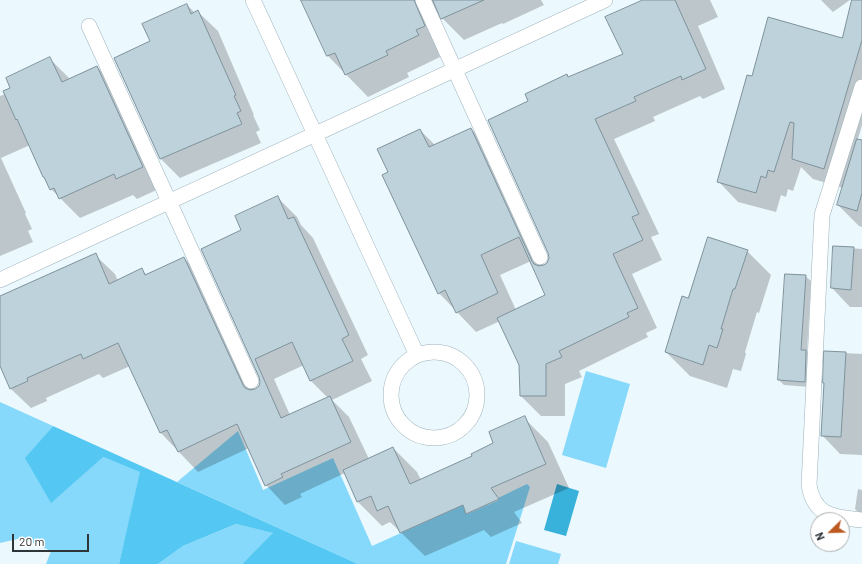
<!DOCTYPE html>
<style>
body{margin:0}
#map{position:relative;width:862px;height:564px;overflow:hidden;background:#ebf8fe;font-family:Barlow,sans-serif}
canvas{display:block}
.north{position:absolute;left:810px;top:512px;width:40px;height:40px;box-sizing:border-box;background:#fff;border:1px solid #abaeaf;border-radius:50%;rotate:247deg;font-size:11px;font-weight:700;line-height:16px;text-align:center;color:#2d3538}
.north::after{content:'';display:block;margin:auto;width:14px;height:18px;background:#bc5921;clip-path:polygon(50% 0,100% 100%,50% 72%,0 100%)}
.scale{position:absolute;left:12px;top:534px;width:77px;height:18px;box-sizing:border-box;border:2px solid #2d3538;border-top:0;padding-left:5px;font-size:12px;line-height:14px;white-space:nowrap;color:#2d3538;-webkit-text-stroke:3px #fff;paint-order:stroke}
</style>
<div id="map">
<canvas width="862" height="564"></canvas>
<div class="north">N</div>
<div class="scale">20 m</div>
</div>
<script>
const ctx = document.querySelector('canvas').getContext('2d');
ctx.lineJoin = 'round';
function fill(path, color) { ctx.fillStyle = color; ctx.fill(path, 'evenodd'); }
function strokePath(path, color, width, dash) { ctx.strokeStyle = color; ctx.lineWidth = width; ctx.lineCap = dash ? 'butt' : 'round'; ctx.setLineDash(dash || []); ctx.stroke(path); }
const green = new Path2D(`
 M586 371 630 384 606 468 562 455Z
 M0 402 53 426 26 458 103 457 141 472 119 564H46L51 551 22 538 0 543Z
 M238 431 263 490 333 458 372 546 463 505 467 514 499 500 498 498 527 484 530 487 506 564H358L177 482Z
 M236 524 274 533 242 564H158L183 546Z
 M516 541 561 554 558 564H509Z`);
const forest = new Path2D(`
 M53 426 358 564H242L273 533 236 524 183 546 158 564H119L140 472 103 457 51 503 25 458Z`);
const water = new Path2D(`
 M557 484 579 491 566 536 544 530Z`);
const shadow = new Path2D(`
 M302 0H541L544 5 503 24 502 23 464 40 442 18 440 14 438 16 446 48 438 52 440 57 407 73 409 77 368 97 328 56Z
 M645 0H710L718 17 698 26 725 89 703 99 700 96 653 117 655 121 614 139 659 234 651 237 662 260 632 274 657 328 646 333 648 337 579 371 582 377 565 384V416H541L521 396 520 365 500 321 476 332 439 293 390 173 420 130 435 145 471 129 491 149 544 266 548 263 550 258 529 102 567 76 569 78 624 55ZM531 261 546 295 516 310 500 275Z
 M821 0H850L833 12Z
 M853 0H862V125L850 166 862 169V227L859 226 838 205 843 188 813 179 801 167 793 191 788 189 786 197 781 195 776 212 738 202 719 182 753 77 843 39Z
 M187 5 195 13 198 12 218 31 254 115H253L260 130 256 132 261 143 180 178 160 158 151 42Z
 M50 59 70 79 97 67 117 87 163 187 137 199 133 195 80 218 51 189 47 180 44 177 30 145 1 158 26 213 25 214 32 229 28 231 33 242 0 256V96L6 94Z
 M277 197 297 217 301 225 313 238 368 355 361 359 372 381 332 400 349 417 369 459 393 448 417 472 421 480 473 457 495 444 524 418 548 442 569 488 514 512 522 523 491 537 484 530 425 556 390 522 382 526 358 502 345 473 300 494 302 497 285 505 266 485 249 448 198 472 160 432 130 366 103 378 99 374 46 398 47 401 31 408 11 389 0 364V298L95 255 115 274 118 281 142 270 147 275 184 258 204 278 255 390 259 386 261 382 260 377 202 250 243 231ZM304 365 311 381 328 398 290 415 274 379Z
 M834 247 862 249V307H850L832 288Z
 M747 251 771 275 759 313 757 312 745 352 746 354 741 371 733 369 727 388 690 376 666 352 689 299Z
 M805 276 811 281 807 352 812 357 810 387 784 385 779 380Z
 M825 352 862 354V455L840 454 822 435Z
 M858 489 862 490V516L855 509Z`);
const building = new Path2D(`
 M301 0H414L425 26 416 30 419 35 386 51 388 55 345 75 335 53 327 56Z
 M433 0H484L441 19Z
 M643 0H675L706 69 682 80 681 76 634 97 636 101 595 119 639 214 632 217 643 240 613 254 638 308 627 313 629 317 559 351 562 357 546 364V396H520L519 365 497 318 545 295 519 237 481 255 498 293 456 313 445 290 438 294 382 175 388 172 377 149 420 129 429 147 471 128 532 261 534 264 539 266 544 265 547 263 549 258 548 253 488 120 528 101 525 94 567 74 568 77 623 54 605 17Z
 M852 0H862V40L824 169 792 159 794 123 790 122 774 172 768 170 766 178 761 176 756 193 717 182 747 75 752 76 768 17 842 38Z
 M187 4 191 14 198 10 236 95 234 96 241 111 237 113 242 124 160 159 114 58 150 41 142 24Z
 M50 57 62 82 97 66 143 167 116 179 114 174 59 199 54 188 50 190 44 177H43L17 119 16 120 3 91 10 88 6 78Z
 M857 139 862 140V193L857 211 837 205Z
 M278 196 288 219 294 217 349 335 342 339 353 361 310 381 292 342 255 359 281 418 330 396 351 442 281 474 283 477 265 486 237 424 178 452 167 430 160 433 118 343 83 359 81 354 27 378 28 381 10 389 0 366V296L96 253 109 284 142 268 145 275 184 257 243 385 245 388 250 390 255 389 259 386 260 382 259 377 201 249 241 230 235 216Z
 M708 237 748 250 735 289H733L721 329H723L717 348 709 345 703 365 665 352 682 296 688 298Z
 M833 246 854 247 851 290 831 288Z
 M785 274 806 275 801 350H806L805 382 778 380Z
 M824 351 846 352 841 437 821 436 824 383H823Z
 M525 416 546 464 491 488 499 499 466 514 463 505 400 533 388 506 377 511 371 496 357 502 343 470 393 447 410 484 472 456 471 454 493 443 489 432Z`);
const lane = new Path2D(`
 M253 0 417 355
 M423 0 540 257
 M89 26 251 381
 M862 87 822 215 809 485C814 517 835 517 862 520
 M0 280 605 0
 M391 395a43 43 0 1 1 86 0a43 43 0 1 1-86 0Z`);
fill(green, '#86d9fa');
fill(forest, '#54c8f3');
fill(water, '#38b1db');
fill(shadow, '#0003');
fill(building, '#bdd2db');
strokePath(building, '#7f929b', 1);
strokePath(lane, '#9eb2bb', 16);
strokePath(lane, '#fff', 15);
</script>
